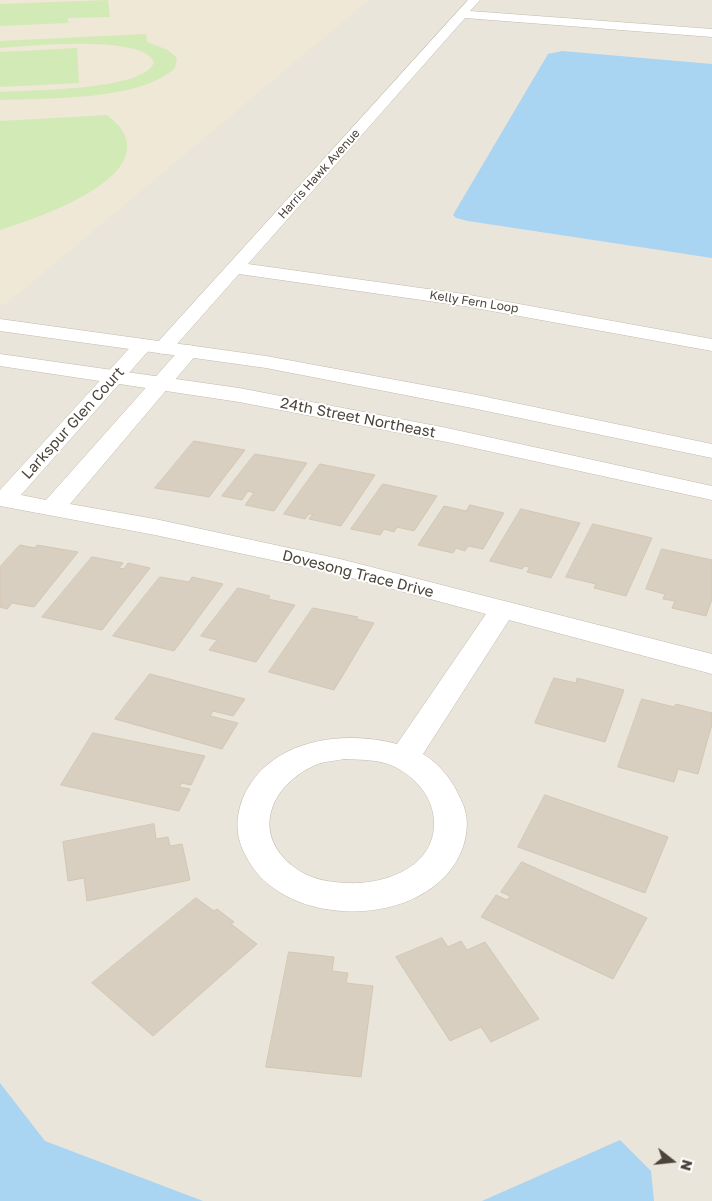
<!DOCTYPE html>
<style>
body{margin:0}
#map{position:relative;width:712px;height:1201px;overflow:hidden;background:#f6f3ec;font-family:"Golos Text",sans-serif}
canvas{display:block}
.north{position:absolute;left:647px;top:1136px;width:50px;height:50px;-webkit-text-stroke:4px #fff;paint-order:stroke;rotate:106deg;font-size:14px;font-weight:700;line-height:20px;text-align:center;color:#4b4439}
.north::after{content:'';display:block;margin:auto;width:18px;height:22px;background:#4b4439;clip-path:polygon(50% 0,100% 100%,50% 72%,0 100%)}
</style>
<div id="map">
<canvas width="712" height="1201"></canvas>
<div class="north">N</div>
</div>
<script>
const ctx = document.querySelector('canvas').getContext('2d');
ctx.lineJoin = 'round';
function fill(path, color) { ctx.fillStyle = color; ctx.fill(path, 'evenodd'); }
function strokePath(path, color, width, dash) { ctx.strokeStyle = color; ctx.lineWidth = width; ctx.lineCap = dash ? 'butt' : 'round'; ctx.setLineDash(dash || []); ctx.stroke(path); }
function label(font, color, halo, rows, align = 'center') {
  ctx.font = font + ' "Golos Text",sans-serif'; ctx.lineWidth = 4; ctx.setLineDash([]); ctx.textBaseline = 'middle'; ctx.strokeStyle = halo; ctx.fillStyle = color; for (const [text, x, y, turn = 0] of rows) {
    ctx.save(); ctx.translate(x, y); ctx.rotate((+turn || 0) * Math.PI / 180); ctx.textAlign = isNaN(turn) ? turn : align; if (halo) ctx.strokeText(text, 0, 0); ctx.fillText(text, 0, 0); ctx.restore();
  }
}
const residential = new Path2D(`
 M0 0H712V1201H0Z`);
const education = new Path2D(`
 M0 0H369L5 305 0 304Z`);
const green = new Path2D(`
 M108 0 110 17 68 18V23L0 26V4Z
 M146 34 147 42 168 50 177 58 175 68C140 101 46 98 0 100V92C27 90 146 91 154 62 142 34 28 46 0 48V41Z
 M77 48 79 83 0 87V52Z
 M107 115C115 122 123 128 126 139 139 185 31 220 0 230V121Z`);
const water = new Path2D(`
 M562 51 712 64V258L468 221 456 218 453 215 548 54Z
 M0 1083 45 1141 203 1201H0Z
 M620 1140 651 1171 654 1201H482Z`);
const building = new Path2D(`
 M194 441 245 450 209 497 155 488Z
 M255 454 307 463 274 511 245 505 254 493 248 491 242 500 222 496Z
 M320 464 375 475 341 526 309 519 313 514H309L305 519 284 514Z
 M383 484 437 496 414 531 397 527 394 532 384 529 380 535 351 529Z
 M470 505 504 513 483 549 468 546 465 551 456 548 453 553 418 545 444 506 466 511Z
 M521 509 580 523 551 578 527 572 530 567 524 566 522 569 490 561Z
 M593 524 652 538 626 596 594 588 596 584 566 577Z
 M20 545 35 548 37 545 78 552 34 607 12 603 7 609 0 607V567Z
 M662 549 712 560V599L706 616 672 608 675 601 663 599 665 594 646 589Z
 M92 557 123 563 119 568 124 569 128 563 150 568 102 630 42 617Z
 M160 577 189 582 192 577 223 584 174 651 113 636Z
 M238 588 270 596 268 599 295 605 256 662 209 650 217 640 201 636Z
 M313 608 358 617 356 619 374 623 334 690 269 672Z
 M150 674 245 699 233 716 213 711 210 716 238 723 222 749 115 719Z
 M554 678 576 683 577 678 624 690 605 742 535 723Z
 M642 699 674 707 676 704 712 713V724L698 774 678 769 674 782 618 767Z
 M93 733 205 756 191 785 182 783 179 787 190 789 179 811 61 785Z
 M545 795 668 837 645 893 518 847Z
 M154 824 156 839 168 837 170 846 182 844 190 880 87 901 84 878 68 881 63 842Z
 M522 862 647 918 613 979 481 917 496 895 507 900 510 896 501 892Z
 M196 898 214 911 217 909 234 922 231 924 257 944 153 1036 92 983Z
 M442 938 448 947 461 941 467 950 485 942 539 1019 491 1042 481 1027 450 1041 396 957Z
 M289 952 334 957 332 971 348 973 346 983 373 986 361 1077 266 1067Z`);
const minor = new Path2D(`
 M468 0H480L470 11 712 29V37L465 18 248 264 464 294 712 339V351L464 306 239 274 170 352 163 354 156 352 153 348 156 344Z
 M143 339 150 341 153 345 150 349 21 495 46 500 182 347 189 345 196 347 199 351 196 355 70 504 155 519 340 559 712 654V674L509 620 423 754C441 765 453 781 461 800 469 815 468 831 463 847 434 929 288 932 248 860 236 840 234 820 243 798 267 740 342 729 397 744L486 614 337 574 155 535 0 506V490L136 341ZM344 759C359 760 378 759 393 766 412 775 429 792 433 813 442 864 388 885 347 883 327 882 309 879 294 867 248 832 273 782 318 764 326 761 335 761 344 759Z`);
const tertiary = new Path2D(`
 M0 319 266 356 472 394 712 444V458L472 408 266 368 0 331Z
 M0 354 239 388 447 428 712 486V500L447 442 239 402 0 366Z`);
const farStreetnames = [
 ["Harris Hawk Avenue",319,174,-48],
 ["Kelly Fern Loop",474,302,9]
];
const streetNames = [
 ["24th Street Northeast",358,418,11],
 ["Larkspur Glen Court",73,423,-48],
 ["Dovesong Trace Drive",358,574,14]
];
fill(residential, '#eae5da');
fill(education, '#efe8d6');
fill(green, '#d2eab5');
fill(water, '#a9d4f2');
fill(building, '#d8cfc1');
strokePath(building, '#d3c7b4', 1);
strokePath(minor, '#c2bbae', 1);
strokePath(tertiary, '#c2bbae', 1);
fill(minor, '#fff');
fill(tertiary, '#fff');
label('12px', '#4b4439', '#fff', farStreetnames);
label('15px', '#4b4439', '#fff', streetNames);
</script>
